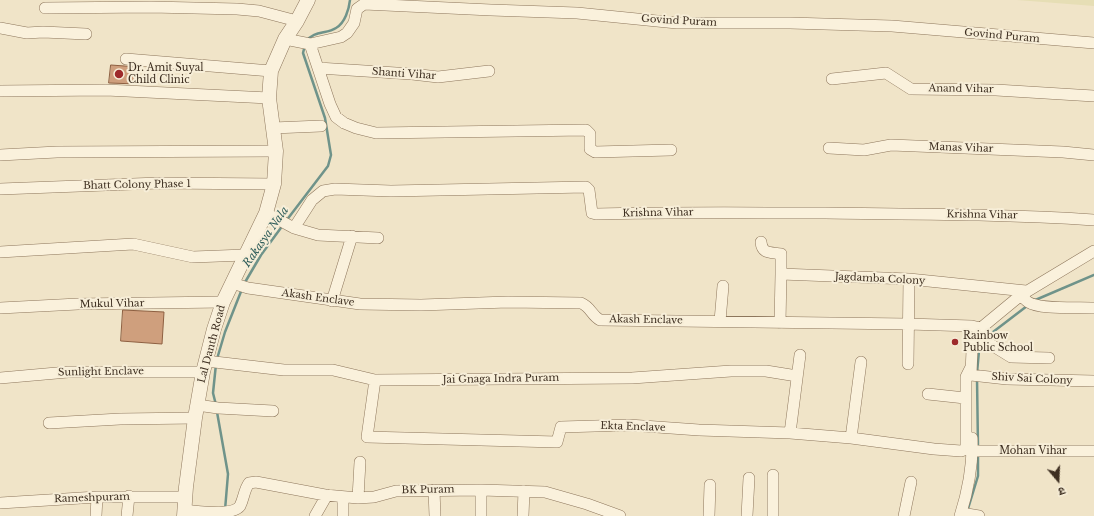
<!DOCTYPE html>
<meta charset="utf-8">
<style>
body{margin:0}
#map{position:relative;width:1094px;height:516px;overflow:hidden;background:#f0e4c8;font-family:"Libre Baskerville","Noto Sans Devanagari",serif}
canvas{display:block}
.north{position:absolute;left:1038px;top:460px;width:40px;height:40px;-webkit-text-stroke:3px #f7eed8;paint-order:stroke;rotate:161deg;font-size:11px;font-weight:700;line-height:16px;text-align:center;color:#3d2e20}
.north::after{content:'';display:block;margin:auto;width:14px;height:18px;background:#3d2e20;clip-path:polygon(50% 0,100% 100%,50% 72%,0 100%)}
</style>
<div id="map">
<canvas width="1094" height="516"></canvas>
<div class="north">उ</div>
</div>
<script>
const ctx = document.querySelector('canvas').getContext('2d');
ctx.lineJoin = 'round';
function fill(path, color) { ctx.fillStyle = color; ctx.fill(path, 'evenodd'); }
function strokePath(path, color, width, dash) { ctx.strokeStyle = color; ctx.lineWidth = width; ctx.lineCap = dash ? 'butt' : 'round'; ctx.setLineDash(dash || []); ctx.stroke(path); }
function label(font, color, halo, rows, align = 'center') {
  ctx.font = font + ' "Libre Baskerville",serif'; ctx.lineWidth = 4; ctx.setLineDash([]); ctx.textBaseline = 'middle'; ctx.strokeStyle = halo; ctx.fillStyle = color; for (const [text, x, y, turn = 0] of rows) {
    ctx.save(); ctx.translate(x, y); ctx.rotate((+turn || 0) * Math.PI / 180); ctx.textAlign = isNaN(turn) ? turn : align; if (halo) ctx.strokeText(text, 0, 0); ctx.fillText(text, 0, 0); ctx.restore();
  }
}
const farmland = new Path2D(`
 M1017 0H1094V6Z`);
const stream = new Path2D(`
 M307 41C313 31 327 34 336 28 345 23 349 9 350 0
 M286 221 328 166 331 155 325 118 303 53 305 45
 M244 284 261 255 283 225
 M1033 301 1094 275
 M987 340 993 332 1027 306
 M217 359 225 332 242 289
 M977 373 979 351 985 344
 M977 378 978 447
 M216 405 213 393 216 364
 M217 412 228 474 225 510
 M967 512 978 476V454`);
const building = new Path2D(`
 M111 65 138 67 137 84 109 83Z
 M123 310 164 312 162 344 121 341Z`);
const minor = new Path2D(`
 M45 8 151 7 237 9 259 11 297 21
 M0 28 27 33 43 32 86 34
 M285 39 310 44 341 37 347 33 354 23 357 9 364 4 491 10 577 13 677 23H790L892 26 1094 43
 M310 44 330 104 336 117 344 123 356 128 376 133 586 130 590 134V149L595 152 671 150
 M126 59 271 71
 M318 68 412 74 438 77 489 71
 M832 79 886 73 911 89 996 90 1094 96
 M0 91 106 90 269 98
 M273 128 321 126
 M829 148 864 150 891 145 1063 152 1094 155
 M0 155 57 152 276 151
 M0 189 159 183 274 184
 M266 213 294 228 312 200 323 191 335 189 391 191 586 187 589 190 592 213 596 214C672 212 749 213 825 213 915 214 1005 214 1094 220
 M294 228 318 235 378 238
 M761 242C762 254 770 252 781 254V274
 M0 252 133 244 193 257 245 255
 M232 283 248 288 360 304 421 305 508 302 581 303C591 307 591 315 600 320L908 324 972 326 981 328
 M1021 295C1023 297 1025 300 1028 302 1040 310 1078 307 1094 308
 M332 301 352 236
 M0 308 78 304 223 302
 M720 321 723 286
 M780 323 781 274 909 279 1026 291
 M977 336 1011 357 1049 358
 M206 361 284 370H333L375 380 632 378 731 371H766L797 376
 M908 364 909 279
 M971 373 972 350 975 339 981 328 1021 295 1094 251
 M971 375 1007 379 1094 381
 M0 378 68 372H203
 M375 380 367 437 557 442 561 427 629 425 699 430 790 433 851 438 934 449 961 451 964 450 966 448V377L971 367
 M928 394 965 398
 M197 405 218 408 273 411
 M49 423 120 419 195 418
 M790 433 800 355
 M851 438 861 362
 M973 451H1094
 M434 490 435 516
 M481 490V516
 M358 498 360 462
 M0 503 97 497H185
 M184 510C198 512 233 516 240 506 244 498 244 490 249 483L256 482 325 495 358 498 374 497 396 491 481 490 545 492 587 504 620 516
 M961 513 979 516
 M96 516 97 497
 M127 516 129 496
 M315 516 327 495
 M343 516V497
 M523 516 524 491
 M709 516 710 485
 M747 516 749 478
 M773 516V475
 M904 516 911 482
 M960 516C968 491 973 465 972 438`);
const tertiary = new Path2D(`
 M184 516 186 487 195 418 203 372 214 329 223 302 266 213 274 184 276 151 269 98 271 71 285 39 297 21 308 0`);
const markers = [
 [119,74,5,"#9e2a2b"],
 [955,342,4,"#9e2a2b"]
];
const streetNames = [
 ["Govind Puram",679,21,3],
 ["Govind Puram",1002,36,5],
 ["Shanti Vihar",404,74,4],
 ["Anand Vihar",961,89,1],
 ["Manas Vihar",961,148,2],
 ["Bhatt Colony Phase 1",137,185,-1],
 ["Krishna Vihar",658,213,-1],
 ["Krishna Vihar",982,215,1],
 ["Jagdamba Colony",880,279,3],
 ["Akash Enclave",318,298,8],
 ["Mukul Vihar",112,304,-1],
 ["Akash Enclave",646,320,1],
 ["Lal Danth Road",212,344,-75],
 ["Sunlight Enclave",101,372,-1],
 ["Jai Gnaga Indra Puram",501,379,-1],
 ["Shiv Sai Colony",1032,379,3],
 ["Ekta Enclave",633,427,2],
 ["Mohan Vihar",1033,451],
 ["BK Puram",428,490,-1],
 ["Rameshpuram",92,498,-2]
];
const poiNames = [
 ["Dr. Amit Suyal",128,68],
 ["Child Clinic",128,80],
 ["Rainbow",963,336],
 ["Public School",963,348]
];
const waterNames = [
 ["Rakasya Nala",266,237,-55]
];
fill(farmland, '#e6deb5');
strokePath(stream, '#6f938a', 2.5);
fill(building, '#cf9f7d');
strokePath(building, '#8d5f41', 1);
strokePath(minor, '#8d765c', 12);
strokePath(tertiary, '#8d765c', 15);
strokePath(minor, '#faf1dc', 11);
strokePath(tertiary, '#faf1dc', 14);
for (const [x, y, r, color] of markers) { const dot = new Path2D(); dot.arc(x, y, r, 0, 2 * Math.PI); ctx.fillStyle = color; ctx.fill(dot); strokePath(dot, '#f7eed8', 1.5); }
label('10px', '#3d2e20', '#f7eed8', streetNames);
label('10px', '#3d2e20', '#f7eed8', poiNames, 'left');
label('italic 11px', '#2f5d5a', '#f7eed8', waterNames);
</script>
